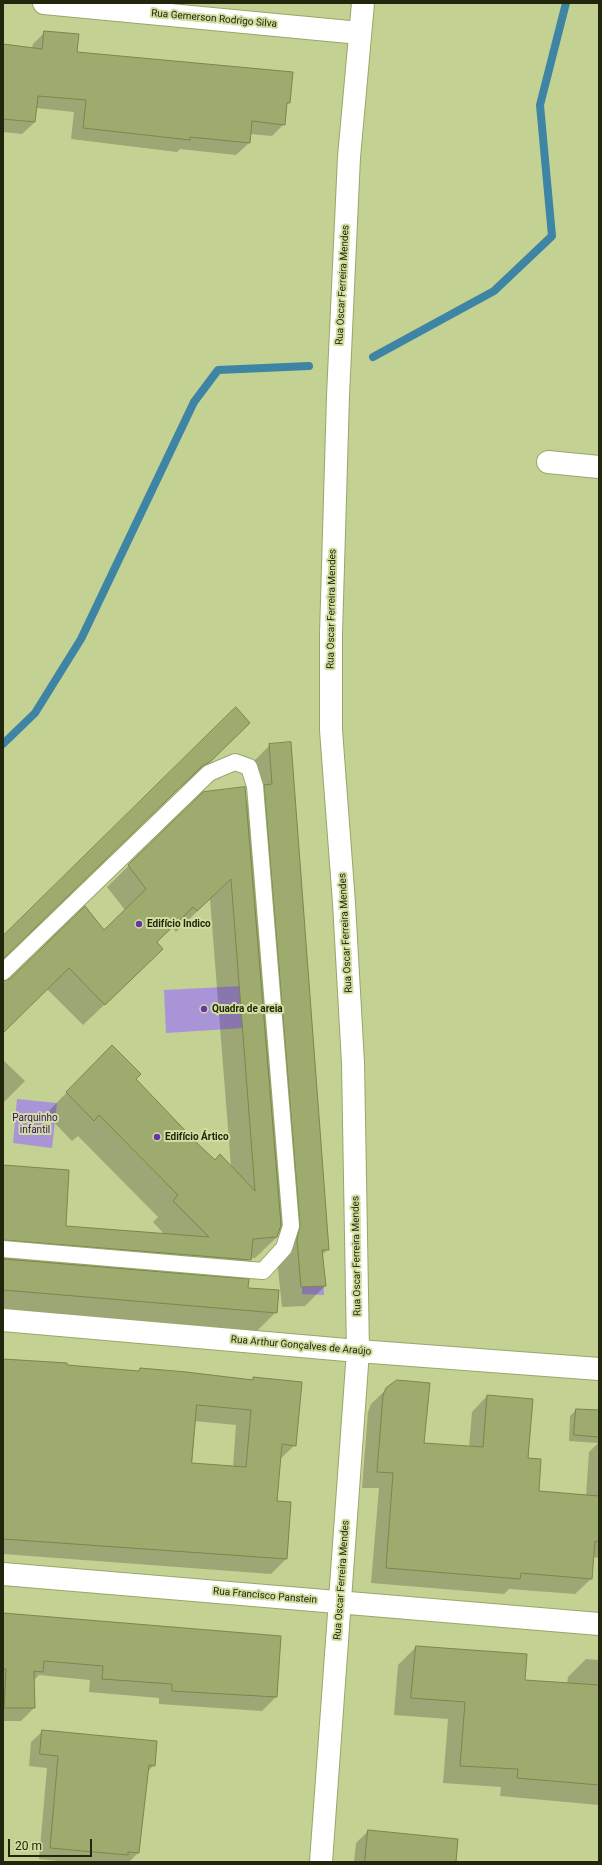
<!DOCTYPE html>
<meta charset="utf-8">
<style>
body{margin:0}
#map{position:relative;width:602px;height:1865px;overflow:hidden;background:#c3d193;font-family:Roboto,sans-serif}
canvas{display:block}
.frame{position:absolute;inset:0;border:4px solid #21260d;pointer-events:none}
.scale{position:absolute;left:8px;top:1839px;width:84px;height:18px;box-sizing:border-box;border:2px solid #21260d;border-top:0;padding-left:5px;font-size:12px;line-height:14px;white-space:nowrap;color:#21260d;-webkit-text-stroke:3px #d0dea0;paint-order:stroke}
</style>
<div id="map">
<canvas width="602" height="1865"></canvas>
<div class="frame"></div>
<div class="scale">20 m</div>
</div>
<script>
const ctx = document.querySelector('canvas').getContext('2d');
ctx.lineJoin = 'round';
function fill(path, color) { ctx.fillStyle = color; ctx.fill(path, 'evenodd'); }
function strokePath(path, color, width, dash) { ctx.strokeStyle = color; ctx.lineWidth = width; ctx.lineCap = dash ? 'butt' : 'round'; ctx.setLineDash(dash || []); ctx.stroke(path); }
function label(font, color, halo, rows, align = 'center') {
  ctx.font = font + ' Roboto,sans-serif'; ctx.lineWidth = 4; ctx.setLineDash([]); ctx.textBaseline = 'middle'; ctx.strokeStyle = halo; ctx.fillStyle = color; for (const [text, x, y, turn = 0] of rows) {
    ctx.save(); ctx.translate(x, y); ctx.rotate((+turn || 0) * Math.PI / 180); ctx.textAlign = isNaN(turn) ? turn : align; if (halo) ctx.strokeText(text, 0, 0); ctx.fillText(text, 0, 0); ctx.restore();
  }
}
const green = new Path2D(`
 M242 986 244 1028 166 1033 164 990Z
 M17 1099 57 1103 52 1148 13 1143Z
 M302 1265 323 1266 324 1295 302 1294Z`);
const shadow = new Path2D(`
 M45 32 76 53 289 103 286 105 284 124 272 136 250 134 249 143 236 155 180 149 177 152 71 139 74 112 36 108 35 122 22 134 3 132V46L32 49 33 44Z
 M249 723 188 783 180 787 3 958V937Z
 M270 745 328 1249 322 1255 325 1286 305 1306 282 1307 277 1260 281 1246 279 1228 277 1237 255 1258H250L231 1279 247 1289 276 1312 255 1333 3 1313V1166L64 1227 165 1235 153 1222 158 1217 78 1136 72 1141 46 1114 91 1067 135 1079 214 1161 231 1167 210 899 176 932 172 927 156 942 141 970 83 1025 47 989 3 1032V981L10 980 104 932 125 910 107 887 204 792 246 805 252 799 250 765Z
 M3 1060 25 1081 3 1103Z
 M3 1359 138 1372 140 1370 251 1381 254 1378 295 1445 279 1460 275 1501 290 1503 286 1559 271 1574 3 1554ZM194 1421 236 1425 233 1467 191 1464Z
 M397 1381 423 1444 469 1447 472 1412 487 1396 527 1459 538 1492 586 1496 589 1452 598 1443 569 1441 570 1416 576 1410 599 1411V1558L593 1557 591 1579 575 1594 509 1589 504 1594 371 1583 379 1488H362L368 1412 371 1404 393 1383Z
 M3 1614 280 1636 276 1697 262 1711 159 1704V1698L89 1692 90 1680 39 1675 34 1680V1708L21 1721H3Z
 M416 1647 524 1681 567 1684 568 1677 586 1659 599 1660V1805L500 1796 501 1787 443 1783 448 1719 394 1715 398 1665Z
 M43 1731 154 1765 148 1771 138 1853 129 1862H67L39 1859 47 1768 29 1766 31 1742Z
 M368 1831 455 1862H354L356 1843Z`);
const stream = new Path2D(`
 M373 357 494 291 552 236 540 105 566 3
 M3 744 35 713 81 639 194 402 218 370 309 366`);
const building = new Path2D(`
 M44 31 79 34 77 52 293 72 290 103H287L285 125 252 121 250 143 190 137V140L83 128 86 100 38 96 35 122 3 119V44L42 49Z
 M236 707 250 723 210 762 202 766 3 959V936Z
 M291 742 329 1250H322L326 1286 301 1287 297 1240 300 1225 264 785 272 784 269 744Z
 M245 787 281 1225 277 1237 253 1239 251 1260 3 1240V1165L69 1170 66 1226 209 1237 173 1201 178 1195 99 1115 94 1121 66 1092 112 1045 141 1074 136 1079 199 1145 215 1160 220 1154 255 1191 231 879 197 911 193 907 157 942 163 949 105 1005 69 968 3 1033V981L10 979 85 906 104 930 146 889 128 865 203 792Z
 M3 1259 249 1279 248 1288 279 1290 277 1313 3 1290Z
 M3 1359 67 1363V1365L139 1371 140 1368 186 1372 253 1380V1377L302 1382 296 1446 282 1444 277 1501 291 1502 287 1559 3 1539ZM197 1405 251 1410 246 1467 192 1463Z
 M397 1380 430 1383 424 1443 483 1447 487 1395 533 1399 528 1458 541 1459 539 1491 599 1496V1542L595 1541 592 1579 521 1573 520 1579 386 1568 393 1473 377 1472 383 1395 386 1388Z
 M576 1409 599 1410V1437L574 1435Z
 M3 1613 281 1636 277 1697 172 1691V1684L102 1679 103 1666 44 1661 43 1672 34 1671 35 1708H4L6 1669H3Z
 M416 1646 527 1654 525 1680 599 1685V1785L517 1778 518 1769 460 1766 465 1702 411 1698Z
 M42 1730 157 1741 155 1766 149 1765 139 1853 128 1852V1855L50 1848 58 1756 40 1754Z
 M368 1830 458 1839 456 1862H365Z`);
const lane = new Path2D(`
 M3 972 209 773 235 762 249 767 255 786 291 1226 284 1248 263 1271 3 1249`);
const street = new Path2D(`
 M44 3 360 33
 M548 462 599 467
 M3 1320 358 1351 599 1369
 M3 1574 599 1624
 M321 1862 358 1351 353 1063 344 903 331 730V634L338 396 349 157 363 3`);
const markers = [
 [139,924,4,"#6734ac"],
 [204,1009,4,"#6734ac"],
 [157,1137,4,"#6734ac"]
];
const streetNames = [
 ["Rua Gemerson Rodrigo Silva",214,19,5],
 ["Rua Oscar Ferreira Mendes",343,285,-87],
 ["Rua Oscar Ferreira Mendes",332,609,-89],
 ["Rua Oscar Ferreira Mendes",346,933,-93],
 ["Rua Oscar Ferreira Mendes",357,1256,-91],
 ["Rua Arthur Gonçalves de Araújo",301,1346,5],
 ["Rua Oscar Ferreira Mendes",342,1580,-86],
 ["Rua Francisco Panstein",265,1596,5]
];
const poiNames = [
 ["Edifício Indico",147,924],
 ["Quadra de areia",212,1009],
 ["Edifício Ártico",165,1137]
];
const parkNames = [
 ["Parquinho",35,1118],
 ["infantil",35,1130]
];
fill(green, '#aa94d8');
fill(shadow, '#0003');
strokePath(stream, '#3d84a5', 8);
fill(building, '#9eab6e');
strokePath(building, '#7a864b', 1);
strokePath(lane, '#99a669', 18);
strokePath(street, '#99a669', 24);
strokePath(lane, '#fff', 16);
strokePath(street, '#fff', 22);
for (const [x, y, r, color] of markers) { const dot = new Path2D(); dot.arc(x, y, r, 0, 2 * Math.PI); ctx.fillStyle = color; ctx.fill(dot); strokePath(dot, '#d0dea0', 1.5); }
label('10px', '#21260d', '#d0dea0', streetNames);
label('bold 10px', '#21260d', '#d0dea0', poiNames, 'left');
label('10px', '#3c0770', '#d0dea0', parkNames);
</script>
